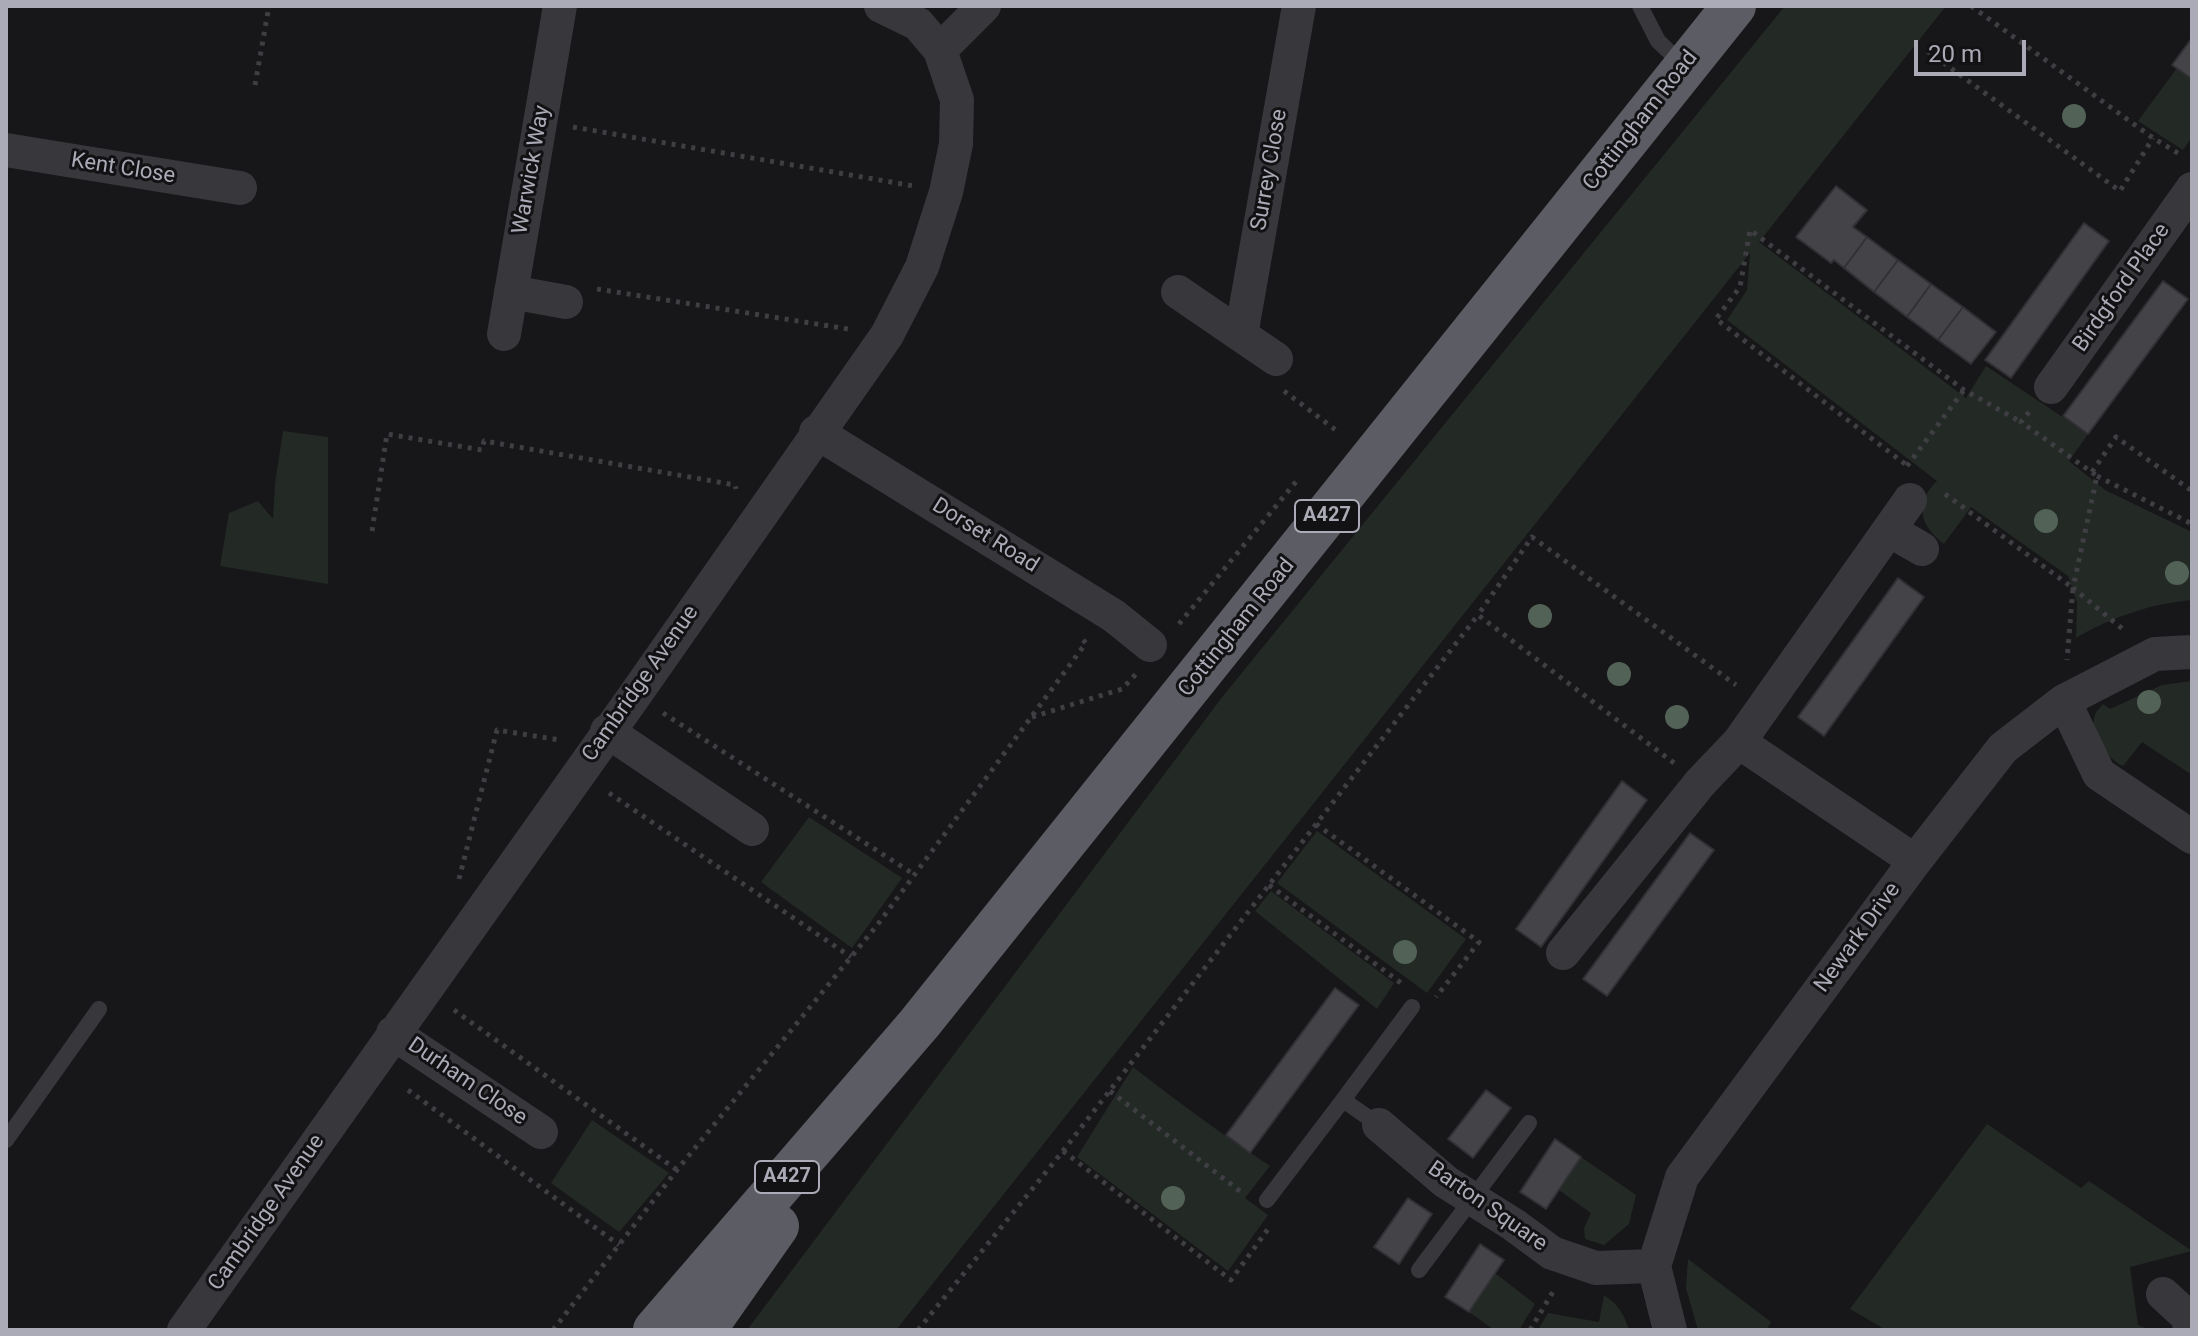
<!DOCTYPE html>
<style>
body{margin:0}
#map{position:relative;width:2198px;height:1336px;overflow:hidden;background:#171618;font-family:Roboto,sans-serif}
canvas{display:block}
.frame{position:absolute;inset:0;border:8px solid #aaabb6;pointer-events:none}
.scale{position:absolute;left:1914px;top:40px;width:112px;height:36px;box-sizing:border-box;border:4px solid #aaabb6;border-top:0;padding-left:10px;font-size:24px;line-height:28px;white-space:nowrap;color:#aaabb6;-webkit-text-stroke:6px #121113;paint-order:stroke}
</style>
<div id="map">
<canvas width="2198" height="1336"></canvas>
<div class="frame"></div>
<div class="scale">20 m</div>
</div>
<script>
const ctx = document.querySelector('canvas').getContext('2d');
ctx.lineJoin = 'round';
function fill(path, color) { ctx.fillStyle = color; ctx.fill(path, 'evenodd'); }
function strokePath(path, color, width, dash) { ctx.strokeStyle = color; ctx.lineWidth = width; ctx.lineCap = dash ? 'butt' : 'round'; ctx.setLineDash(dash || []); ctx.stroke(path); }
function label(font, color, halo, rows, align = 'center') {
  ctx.font = font + ' Roboto,sans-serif'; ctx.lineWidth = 6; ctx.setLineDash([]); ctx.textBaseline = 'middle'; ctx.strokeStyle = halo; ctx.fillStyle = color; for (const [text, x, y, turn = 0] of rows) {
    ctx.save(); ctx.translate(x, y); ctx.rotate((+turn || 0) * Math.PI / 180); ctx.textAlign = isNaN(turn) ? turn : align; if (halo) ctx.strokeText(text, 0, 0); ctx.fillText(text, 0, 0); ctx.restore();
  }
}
const green = new Path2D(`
 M1785 6H1946L1759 242 1966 398 1986 366 2088 434 2069 461 2105 490 2192 532V600C2153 603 2109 618 2076 638L2077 602 2068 576 1971 507 1944 544C1919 525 1914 503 1937 481L1727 320 1747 290 1750 253 896 1330H747L1223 696Z
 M2177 68 2192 79V137L2183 150 2138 121Z
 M283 431 328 437V584L220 566 229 513 258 501 273 519 275 484Z
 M2192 681V775L2142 742 2123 766C2108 760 2088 732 2095 715 2096 711 2100 708 2103 704L2110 709 2162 685Z
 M809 817 902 878 852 948 761 882Z
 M1317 831 1466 939 1427 993 1277 883Z
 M1271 891 1394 983 1377 1009 1255 911Z
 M1133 1067C1178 1102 1223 1135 1270 1166L1245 1198 1268 1215 1228 1271 1077 1157Z
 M592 1120 669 1173 619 1232 551 1183Z
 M1987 1124 2081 1188 2089 1181 2192 1251 2130 1267 2138 1325 2149 1330H1886L1850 1309Z
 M1581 1157 1636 1195 1629 1224 1604 1245 1585 1239 1584 1228 1591 1213 1559 1190Z
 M1688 1259 1771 1322 1767 1330H1698L1686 1288Z
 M1495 1273 1535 1304 1519 1330H1494L1469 1312Z
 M1604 1295C1618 1304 1624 1314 1629 1330H1538L1548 1313 1599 1322Z`);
const building = new Path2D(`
 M2192 38V79L2172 65Z
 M1836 186 1867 210 1853 227 1867 237 1844 268 1834 260 1831 263 1796 237Z
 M2084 223 2109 241 2011 378 1985 360Z
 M1867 237 1898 260 1874 292 1844 268Z
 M1898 260 1931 284 1907 317 1874 292Z
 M2163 281 2188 299 2088 434 2063 416Z
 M1931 284 1963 307 1938 340 1907 317Z
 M1963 307 1996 332 1971 364 1938 340Z
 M1898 578 1924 597 1824 736 1798 717Z
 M1622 781 1647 800 1541 947 1516 929Z
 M1690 833 1714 850 1607 996 1583 979Z
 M1335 988 1359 1005 1250 1153 1226 1135Z
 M1486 1090 1511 1108 1473 1158 1448 1139Z
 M1555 1139 1581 1157 1546 1209 1520 1192Z
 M1408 1198 1432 1214 1399 1264 1374 1247Z
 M1480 1244 1504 1260 1469 1312 1445 1297Z`);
const path = new Path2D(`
 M1971 6 2153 138 2181 155
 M1927 51 2120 191 2153 138
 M255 85 269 6
 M573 127 914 186
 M597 289 848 329
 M1284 391 1337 431
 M2029 412 2021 422 2097 476 2073 588 2125 631
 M1905 464 1716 319 1740 287 1750 230 1964 390 2021 422
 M1907 466 1964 390
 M2092 472 2116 437 2192 491
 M2097 476 2192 524
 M1945 494 2073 588 2067 660
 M372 531 387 434 482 450 484 441 735 485 736 489
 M1179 624 1299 478
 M663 713 915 875
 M1032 717 1122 689 1136 674
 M1674 763 1478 615 1532 537 1736 685
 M609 793 851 957
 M1316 824 1479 942 1436 997
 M459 879 497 730 560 740
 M1269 885 1401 983
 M454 1010 677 1170
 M408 1090 619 1245
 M1110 1091 1241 1192
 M1063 1151 1231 1280 1271 1225
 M553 1330 677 1170 878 924 1086 643 1083 640
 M918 1330 1063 1151 1478 615
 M1530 1330 1554 1290`);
const service = new Path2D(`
 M1640 6 1658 41 1683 65
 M1343 1100 1412 1007
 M6 1140 99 1009
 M1267 1200 1343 1100 1379 1125
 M1419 1270 1529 1123`);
const minor = new Path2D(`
 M881 6 918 24 940 50
 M6 150 240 188
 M511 292 566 302
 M1178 292 1276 359
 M504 334 560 6
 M1241 335 1299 6
 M2051 387 2192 189
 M816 432 1114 616 1150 645
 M1889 530 1922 549
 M2064 701 2099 774 2192 837
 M607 731 752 829
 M1739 742 1910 500
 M1563 953 1700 783 1739 742 1915 861
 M393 1033 541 1132
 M1379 1125 1446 1182 1514 1225 1552 1253 1596 1268 1654 1266
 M2163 1294 2188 1317 2190 1330
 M184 1330 635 695 887 335 922 267 946 192 956 144 957 100 940 50 984 6
 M1670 1330 1654 1266 1682 1177 1915 861 2003 748 2064 701 2155 654 2192 652`);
const trunk = new Path2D(`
 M655 1330 919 1024 1734 6
 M704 1330 777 1226`);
const trees = [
 [2074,116],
 [2046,521],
 [2177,573],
 [1540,616],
 [1619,674],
 [2149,702],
 [1677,717],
 [1405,952],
 [1173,1198]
];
const shields = [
 [1327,516,64],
 [787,1177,64]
];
const shieldNames = [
 ["A427",1327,516],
 ["A427",787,1177]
];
const streetNames = [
 ["Cottingham Road",1641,121,-52],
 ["Kent Close",123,169,9],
 ["Warwick Way",532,170,-80],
 ["Surrey Close",1270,170,-80],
 ["Birdgford Place",2122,288,-55],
 ["Dorset Road",985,536,32],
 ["Cottingham Road",1237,628,-51],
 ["Cambridge Avenue",641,684,-55],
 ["Newark Drive",1858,938,-54],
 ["Durham Close",467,1082,34],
 ["Barton Square",1487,1207,35],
 ["Cambridge Avenue",267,1213,-55]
];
fill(green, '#232a25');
fill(building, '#444348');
strokePath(building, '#313034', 2);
strokePath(path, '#3e3e43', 5, [4, 6]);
strokePath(service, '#38383c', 16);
strokePath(minor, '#38383c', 34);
strokePath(trunk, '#5c5c64', 44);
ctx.fillStyle = '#526257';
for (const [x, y] of trees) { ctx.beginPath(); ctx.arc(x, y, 12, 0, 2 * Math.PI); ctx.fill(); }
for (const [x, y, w] of shields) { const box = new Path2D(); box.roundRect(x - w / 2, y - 16, w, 32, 6); ctx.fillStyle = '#121113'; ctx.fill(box); strokePath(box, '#aaabb6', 2); }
label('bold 20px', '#aaabb6', null, shieldNames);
label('22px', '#aaabb6', '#121113', streetNames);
</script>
